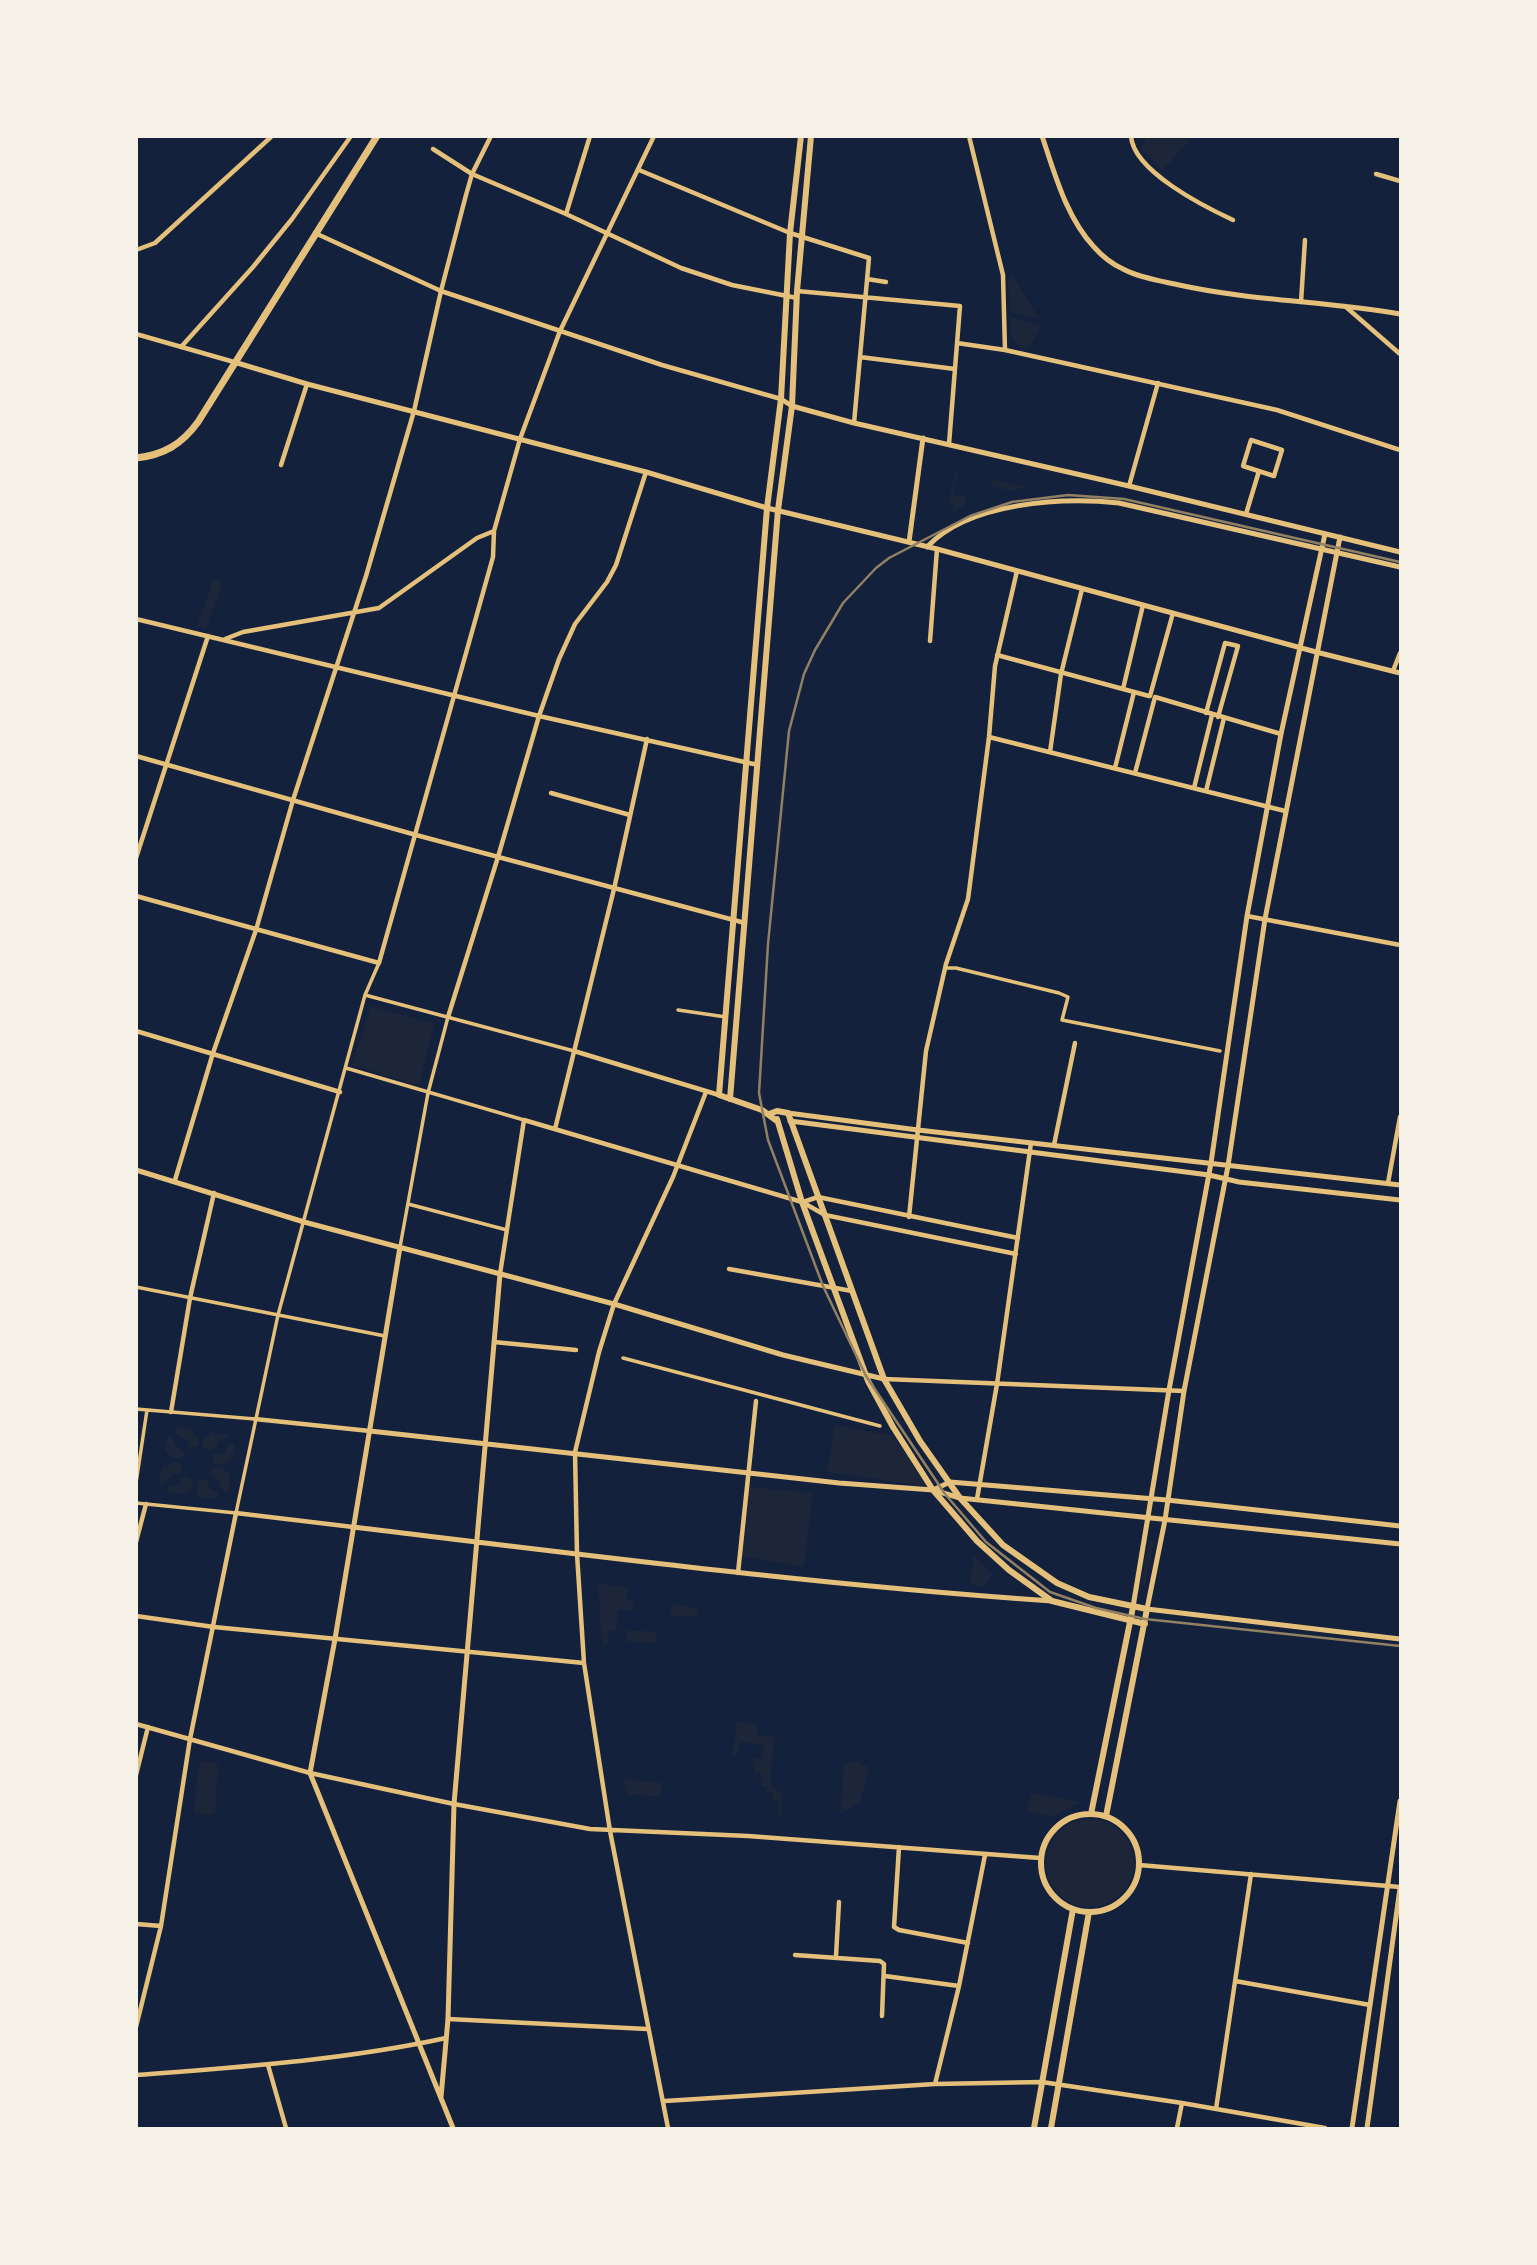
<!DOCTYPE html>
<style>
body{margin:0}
#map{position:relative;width:1537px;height:2265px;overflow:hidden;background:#14213d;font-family:Karla,sans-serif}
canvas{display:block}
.frame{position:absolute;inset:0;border:138px solid #f6f1e7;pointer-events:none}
</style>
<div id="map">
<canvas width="1537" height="2265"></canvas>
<div class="frame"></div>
</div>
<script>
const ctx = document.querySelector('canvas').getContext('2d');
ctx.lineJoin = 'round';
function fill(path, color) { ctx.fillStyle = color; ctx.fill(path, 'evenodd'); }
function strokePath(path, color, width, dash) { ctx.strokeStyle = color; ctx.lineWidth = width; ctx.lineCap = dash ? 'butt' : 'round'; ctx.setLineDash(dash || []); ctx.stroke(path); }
const green = new Path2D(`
 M1145 137H1185L1189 141 1163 170 1140 148 1145 142Z
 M1013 276 1038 317 1036 319 1010 312 1008 278Z
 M1010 317 1041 326 1028 350C1010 344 1010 335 1010 317Z
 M955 470 958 471 953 495 966 497 964 505 954 511H947L953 509V502H949Z
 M993 480 1027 487 1026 490 1016 487 1015 492 992 486Z
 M214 579 223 582 206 629 197 626Z
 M371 1006 434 1024 420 1082 416 1085 352 1065Z
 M835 1425 893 1436 930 1487 827 1472Z
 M176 1427 193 1429 195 1436 199 1438 198 1445 189 1448 187 1440 175 1434Z
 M210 1432 230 1435 223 1441 220 1440 216 1445 217 1448 208 1450 202 1446 203 1439 208 1437Z
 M168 1435 173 1436 175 1444 186 1453 180 1459 173 1458 165 1451Z
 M232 1443 235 1444 233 1459 224 1464 214 1463 212 1456 216 1453 221 1454 226 1451V1446Z
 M172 1463H180L183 1470 178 1474 174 1473 168 1481 161 1485 159 1483 162 1467H167Z
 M214 1467 223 1468 229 1474 230 1489 226 1492 219 1485 220 1482 209 1474Z
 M185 1476 193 1480 191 1488 186 1494 166 1492 169 1486H178L181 1482 180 1479Z
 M206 1478 210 1489 219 1492 217 1499 198 1498 197 1481Z
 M747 1487 813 1493 804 1567 741 1556Z
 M1149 1540 1154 1541 1145 1585H1141Z
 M974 1555 992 1574 984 1588 970 1584Z
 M598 1584 628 1587 626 1600 634 1601 632 1611 618 1610 616 1631H609L608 1644 602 1646Z
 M671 1604 698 1608 697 1617 670 1615Z
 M627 1630 657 1632 656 1643 626 1641Z
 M737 1722 758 1724 757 1736H775L770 1780 773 1788 783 1795 781 1818 777 1815 779 1801H773V1794L767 1792 768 1787H762L761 1772H754L753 1758 762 1759 764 1745 740 1742 737 1756 732 1757Z
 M201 1761 216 1763 218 1767 215 1812 210 1815 197 1814 194 1811 199 1764Z
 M857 1761 869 1768 860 1803 840 1814 844 1763Z
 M622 1779 662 1783 660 1797 628 1794Z
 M1032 1793H1033L1081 1802 1052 1817 1026 1810Z
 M1046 1863a44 44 0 1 1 88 0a44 44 0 1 1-88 0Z`);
const pedestrian = new Path2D(`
 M945 968H956L1059 993 1068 997 1062 1020 1220 1051
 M365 995 574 1051
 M678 1010 726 1017
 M346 1068 524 1120
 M408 1204 507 1230
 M400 1247 428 1093 448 1017
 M136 1287 385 1336
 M623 1358 880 1426
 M136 1409 255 1419
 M136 1483 147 1410
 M136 1503 236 1513 278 1315 365 995 379 963`);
const minor = new Path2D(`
 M969 136 1003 275 1005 350
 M1131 136C1133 171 1205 207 1233 220
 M433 149 472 174 566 214 681 268 732 285 797 298
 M639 170 790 233 869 258 854 423
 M1376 174 1400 181
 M566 214 590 136
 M315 233 441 291 662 365 781 399
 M136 250 155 243 272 136
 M867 279 886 282
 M797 291 960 306 949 444
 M1301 302 1305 240
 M1346 307 1400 354
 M136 334 234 362
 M957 343 1005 350 1277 410 1400 450
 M181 347 253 267 292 219 351 136
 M860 357 955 369
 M1251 440 1282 450 1274 476 1243 466Z
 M281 465 307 384
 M1129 486 1158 383
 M1246 514 1259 471
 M136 619 539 716 758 765
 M225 639 243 632 379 608 477 538 494 531
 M930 641 937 549
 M997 655 1149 696
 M1393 671 1400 653
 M1123 689 1143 605
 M1150 696 1173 613
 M1155 697 1281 734
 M1206 713 1225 643 1238 646 1218 717
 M989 737 1285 811
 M1050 752 1061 674 1082 589
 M136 756 416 835 745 923
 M1115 768 1134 692
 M1135 773 1155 697
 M1194 788 1212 715
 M1206 791 1224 718
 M551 793 630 815
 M136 858 208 636
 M136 896 379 963 493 557 494 531 520 439 560 331 654 136
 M1247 916 1400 945
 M448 1017 498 857 539 716 559 659 575 624 607 582 616 565 646 472
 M136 1031 340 1092
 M574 1051 719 1095
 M555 1129 614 889 647 739
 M1054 1145 1075 1043
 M175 1180 213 1053 256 930 293 800 366 576 414 411 441 291 466 195 472 174 491 136
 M1388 1183 1400 1117
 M803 1202 818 1197 1018 1238
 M909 1217 926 1051 946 964 968 899 989 737 995 666 1017 571
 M729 1269 852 1291
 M500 1274 524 1120 802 1202 825 1215 1016 1254
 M494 1342 576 1350
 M884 1379 1184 1391
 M171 1412 190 1298 214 1193
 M255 1419 370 1431
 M977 1499 997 1384 1031 1143
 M136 1542 146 1504
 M738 1573 756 1401
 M136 1616 214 1627 584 1663
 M136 1724 310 1773 454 1804 590 1829 748 1836 1040 1858
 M136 1775 148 1727
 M899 1847 894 1927 899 1930 968 1943
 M1139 1865 1400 1887
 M136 1924 161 1926
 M795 1955 880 1961 884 1964 882 2016
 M836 1956 839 1902
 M885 1976 959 1986
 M1235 1981 1370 2005
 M448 2019 647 2029
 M136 2027 161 1926 190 1739 236 1513 353 1527
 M268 2065 286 2128
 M136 2075C240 2067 345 2060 446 2038
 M935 2084 959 1986 985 1855
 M665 2101 935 2084 1042 2082 1182 2103 1325 2128
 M1216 2109 1251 1874
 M668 2128 610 1831 584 1663 577 1554 575 1452 599 1352 614 1304 673 1177 706 1092
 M1177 2128 1182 2103`);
const tertiary = new Path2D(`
 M1042 136C1055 174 1066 217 1094 247 1102 256 1112 264 1123 269 1140 278 1161 281 1179 285 1252 301 1327 301 1400 314
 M234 362 307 384 646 472 767 508 937 549 1316 652 1400 673
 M781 399 792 406 854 423 1129 486 1400 552
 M1340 537 1265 919 1228 1166 1184 1391 1165 1520 1147 1609 1400 1639
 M909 542 923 438
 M927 547C969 502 1062 497 1119 503L1400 567
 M788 1113 918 1130 1400 1185
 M790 1121 1209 1175 1239 1182 1400 1200
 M136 1170 304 1222 614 1304 783 1355 884 1379
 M400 1247 335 1639 310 1773 453 2128
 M370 1431 839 1483 933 1490 960 1498 1400 1544
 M933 1490 950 1482 1167 1500 1400 1526
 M353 1527C586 1555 818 1585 1052 1601
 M1133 1607 1169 1390 1211 1163 1247 916 1281 734 1325 534
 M441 2097 448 2019 454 1804 500 1274
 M1352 2128 1400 1801
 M1367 2128 1400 1888`);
const secondary = new Path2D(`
 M730 1099 778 510 792 406 797 291 811 136
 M769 1114 777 1111 788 1113 884 1379 920 1441 960 1498 1003 1545 1057 1583 1089 1597 1147 1609 1106 1816
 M777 1119 802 1202 868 1381 893 1427 933 1490 977 1541 1009 1570 1052 1601 1145 1624
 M777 1121 762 1110 719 1095 767 508 781 399 790 233 801 136
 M1091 1814 1133 1607
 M1041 1863a49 49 0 1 1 98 0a49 49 0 1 1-98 0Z
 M1034 2128 1073 1909
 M1051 2128 1089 1912`);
const trunk = new Path2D(`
 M136 458C164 455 182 444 198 422L377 136`);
const rail = new Path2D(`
 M1400 562 1124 499 1068 495 1012 502 970 516 889 558 876 568 843 603 815 650 804 674 789 731 768 944 759 1093 768 1140 823 1286 866 1376 945 1494 986 1542 1050 1592 1096 1608 1145 1619 1400 1646`);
fill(green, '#1d2539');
strokePath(pedestrian, '#e5c07b', 3.5);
strokePath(minor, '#e5c07b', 4.5);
strokePath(tertiary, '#e5c07b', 5);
strokePath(secondary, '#e5c07b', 6);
strokePath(trunk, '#e5c07b', 7);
strokePath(rail, '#918062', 2.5);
</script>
